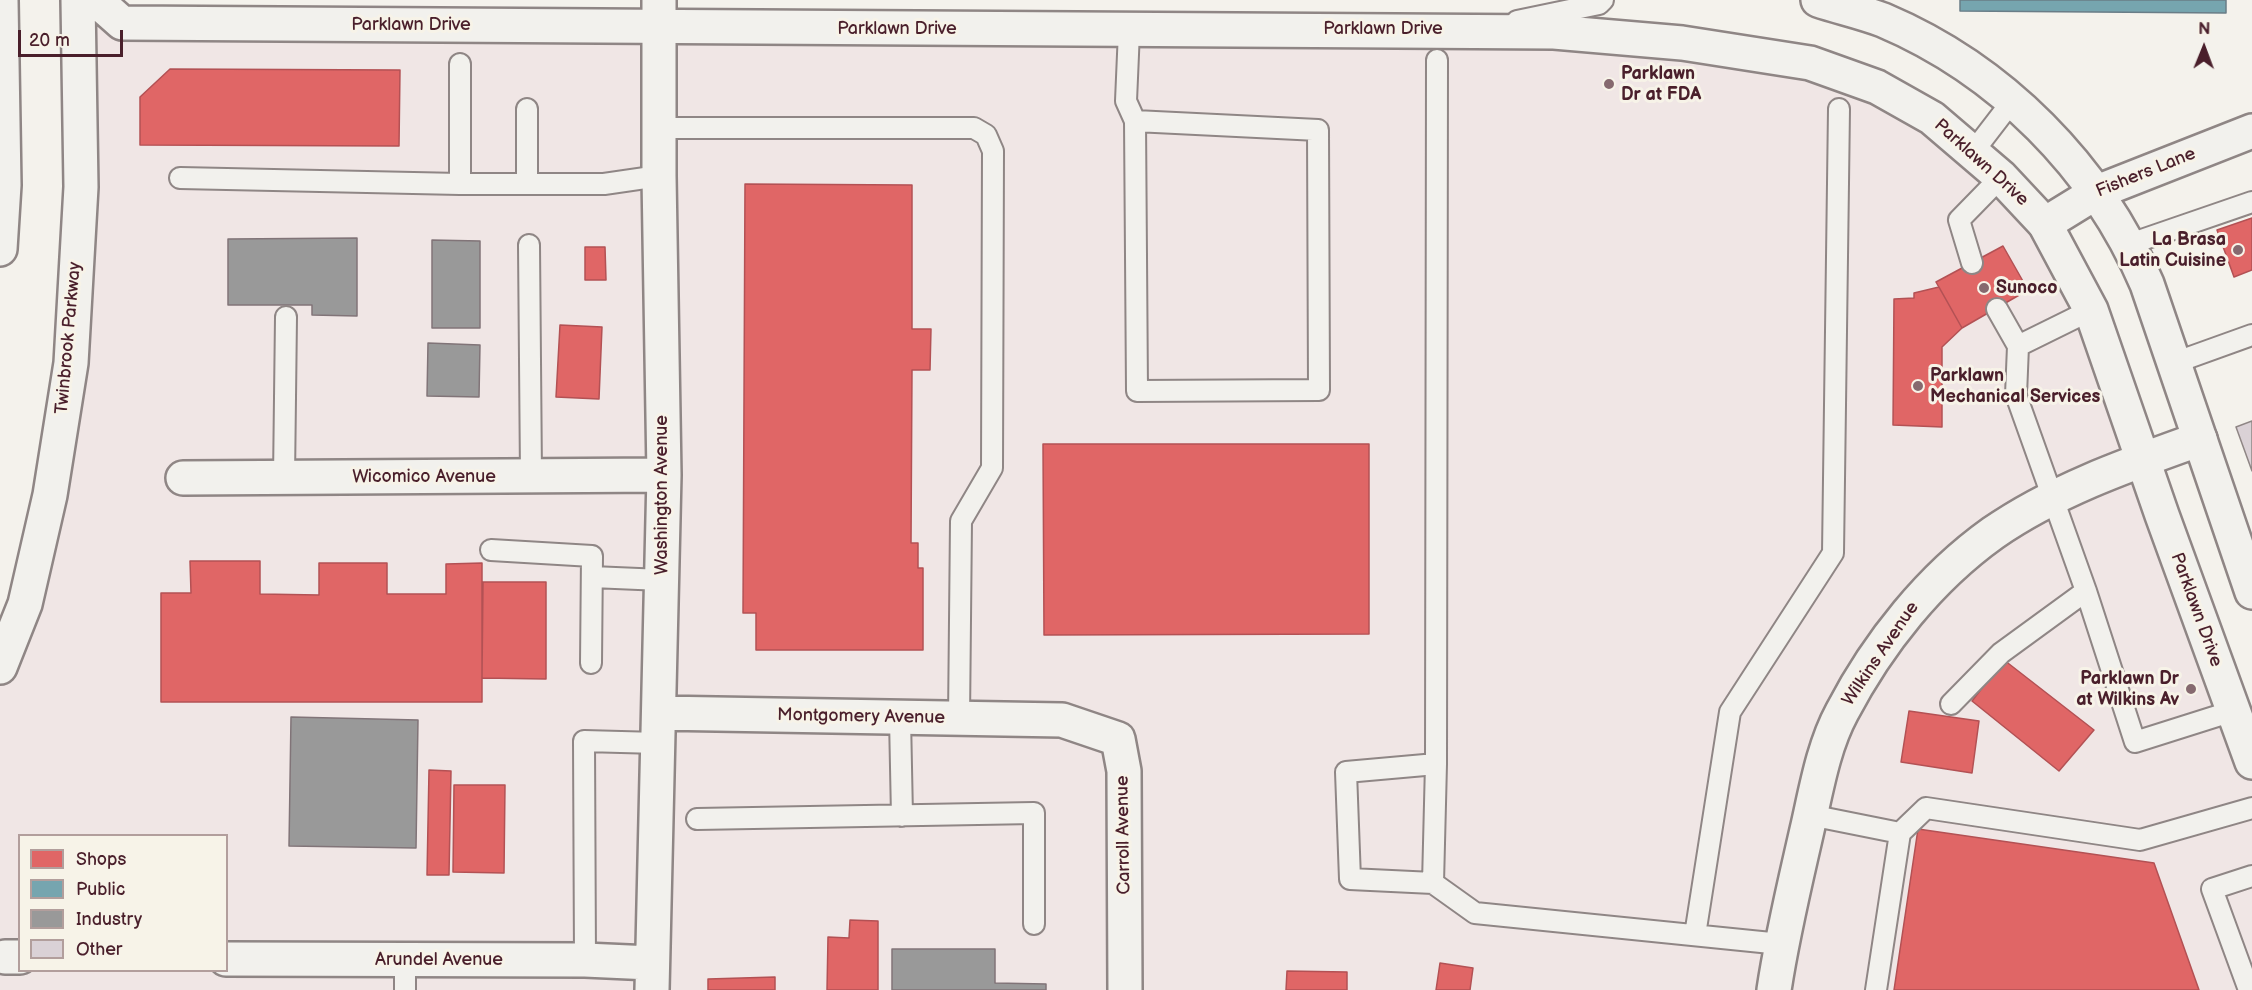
<!DOCTYPE html>
<style>
body{margin:0}
#map{position:relative;width:2252px;height:990px;overflow:hidden;background:#f4f2ec;font-family:"Balsamiq Sans",sans-serif}
canvas{display:block}
.legend{position:absolute;left:18px;top:834px;width:210px;height:138px;box-sizing:border-box;background:#f7f3e8;border:2px solid #b29e9c;margin:0;padding:8px 10px;list-style:none;font-size:18px;color:#4a1f2b}
.legend li{display:flex;align-items:center;gap:12px;height:30px}
.legend b{width:30px;border:2px solid #b29e9c}
.north{position:absolute;left:2174px;top:18px;width:60px;height:60px;-webkit-text-stroke:4px #f7f3e8;paint-order:stroke;rotate:1deg;font-size:16px;font-weight:700;line-height:24px;text-align:center;color:#4a1f2b}
.north::after{content:'';display:block;margin:auto;width:21px;height:27px;background:#4a1f2b;clip-path:polygon(50% 0,100% 100%,50% 72%,0 100%)}
.scale{position:absolute;left:18px;top:30px;width:105px;height:27px;box-sizing:border-box;border:3px solid #4a1f2b;border-top:0;padding-left:8px;font-size:18px;line-height:21px;white-space:nowrap;color:#4a1f2b;-webkit-text-stroke:4px #f7f3e8;paint-order:stroke}
</style>
<div id="map">
<canvas width="2252" height="990"></canvas>
<ul class="legend">
<li><b style="height:16px;background:#e06666"></b>Shops</li>
<li><b style="height:16px;background:#76a5af"></b>Public</li>
<li><b style="height:16px;background:#999"></b>Industry</li>
<li><b style="height:16px;background:#dad1d6"></b>Other</li>
</ul>
<div class="north">N</div>
<div class="scale">20 m</div>
</div>
<script>
const ctx = document.querySelector('canvas').getContext('2d');
ctx.lineJoin = 'round';
function fill(path, color) { ctx.fillStyle = color; ctx.fill(path, 'evenodd'); }
function strokePath(path, color, width, dash) { ctx.strokeStyle = color; ctx.lineWidth = width; ctx.lineCap = dash ? 'butt' : 'round'; ctx.setLineDash(dash || []); ctx.stroke(path); }
function label(font, color, halo, rows, align = 'center') {
  ctx.font = font + ' "Balsamiq Sans",sans-serif'; ctx.lineWidth = 6; ctx.setLineDash([]); ctx.textBaseline = 'middle'; ctx.strokeStyle = halo; ctx.fillStyle = color; for (const [text, x, y, turn = 0] of rows) {
    ctx.save(); ctx.translate(x, y); ctx.rotate((+turn || 0) * Math.PI / 180); ctx.textAlign = isNaN(turn) ? turn : align; if (halo) ctx.strokeText(text, 0, 0); ctx.fillText(text, 0, 0); ctx.restore();
  }
}
const built = new Path2D(`
 M78 0 122 23 1554 32 1877 87 2045 224 2252 762V990H0V665L50 495ZM20 836H226V970H20Z`);
const shops = new Path2D(`
 M170 69 400 70 399 146 140 145V97Z
 M745 184 912 185V329H931L930 370H912L911 543H918V568H923V650H756V613H743Z
 M2252 218V270L2234 277 2217 230Z
 M2003 246 2028 290 1962 328 1936 282Z
 M585 247H605L606 280H585Z
 M1939 287 1962 328 1942 347V427L1893 425 1894 299 1914 298V293Z
 M560 325 602 327 599 399 556 397Z
 M1043 444H1369V634L1044 635Z
 M190 561H260V594L319 595V563H387V594H446V564L482 563V702H161V593H191Z
 M483 582H546V679L482 678Z
 M2004 660 2094 730 2059 771 1972 701Z
 M1909 711 1979 721 1972 773 1901 762Z
 M429 770 451 771 449 875H427Z
 M454 785H505L504 873 453 872Z
 M1918 829 2154 863 2199 990H1894Z
 M850 920 878 921V990H827L828 937 849 938Z
 M1440 963 1473 968 1470 990H1436Z
 M1287 971 1347 972V990H1286Z
 M775 977V990H708V979Z`);
const public = new Path2D(`
 M1960 0H2226V13L1960 11Z`);
const industry = new Path2D(`
 M357 238V316L312 315V305H228V239Z
 M432 240 480 241V328H432Z
 M428 343 480 345 479 397 427 396Z
 M291 717 418 720 416 848 289 846Z
 M892 949H995V983L1046 984V990H892Z`);
const building = new Path2D(`
 M2252 421V471L2236 427Z`);
const service = new Path2D(`
 M1517 21 1599 4 1603 0
 M1129 31 1126 101 1135 121 1137 391 1319 390 1318 130 1135 121
 M659 128H974L986 135 993 151 992 468 961 521 959 719
 M1973 152 2013 100
 M180 178 460 184V64
 M460 184H604L659 176
 M527 184V109
 M2130 244 2252 202
 M529 245 531 476
 M1972 263 1959 220 2001 177
 M1997 309 2018 346
 M2091 310 2018 346 2016 395 2086 591 2135 742 2233 711
 M2174 363 2252 335
 M284 478 286 317
 M491 550 592 556 591 663
 M592 577 662 580
 M1951 704 2001 653 2086 591
 M900 718 902 816
 M1436 764 1437 60
 M1810 815 1900 833
 M697 819 1034 813V924
 M1433 883 1436 764 1346 772 1350 879 1433 883 1475 913 1781 944
 M1695 935 1730 712 1833 553 1839 109
 M585 960 584 741 658 743
 M405 990V960
 M1876 990 1900 833 1926 808 2140 840 2252 808
 M2249 990 2212 889 2252 876`);
const minor = new Path2D(`
 M2045 224 2097 192 2252 131
 M183 478 664 475
 M659 713 1062 720 1118 739 1124 771 1125 990
 M5 957H20
 M226 959 585 960 651 963
 M652 990 664 475 659 176V0`);
const tertiary = new Path2D(`
 M1774 990C1782 936 1795 883 1807 830 1816 791 1823 747 1842 712 1878 643 1930 578 1993 533 2055 490 2130 464 2200 439`);
const secondary = new Path2D(`
 M96 0 122 23 1554 32 1682 43 1810 63 1877 87 1932 118 2001 177 2045 224 2091 310 2162 515 2252 762
 M1818 0C1839 7 1862 12 1883 20 2001 70 2097 167 2147 284L2252 592
 M0 249 4 185 1 0
 M0 667 25 604 50 495 71 363 81 187 78 0`);
const markers = [
 [1609,84,6,"#86696f"],
 [2238,250,6,"#86696f"],
 [1984,288,6,"#86696f"],
 [1918,386,6,"#86696f"],
 [2191,689,6,"#86696f"]
];
const streetNames = [
 ["Parklawn Drive",411,25],
 ["Parklawn Drive",897,29],
 ["Parklawn Drive",1383,29],
 ["Parklawn Drive",1981,163,42],
 ["Fishers Lane",2146,173,-22],
 ["Twinbrook Parkway",69,338,-85],
 ["Wicomico Avenue",424,477],
 ["Washington Avenue",662,495,-90],
 ["Parklawn Drive",2196,610,70],
 ["Wilkins Avenue",1881,654,-56],
 ["Montgomery Avenue",861,717,1],
 ["Carroll Avenue",1124,835,-91],
 ["Arundel Avenue",439,960]
];
const poiNames = [
 ["Parklawn",1621,74],
 ["Dr at FDA",1621,95],
 ["La Brasa",2226,240,"right"],
 ["Latin Cuisine",2226,261,"right"],
 ["Sunoco",1996,288],
 ["Parklawn",1930,376],
 ["Mechanical Services",1930,397],
 ["Parklawn Dr",2179,679,"right"],
 ["at Wilkins Av",2179,700,"right"]
];
fill(built, '#f0e6e5');
fill(shops, '#e06666');
strokePath(shops, '#b35154', 1.5);
fill(public, '#76a5af');
strokePath(public, '#697d87', 1.5);
fill(industry, '#999');
strokePath(industry, '#817478', 1.5);
fill(building, '#dad1d6');
strokePath(building, '#8f8685', 1.5);
strokePath(service, '#8f8685', 24);
strokePath(minor, '#8f8685', 38);
strokePath(tertiary, '#8f8685', 38);
strokePath(secondary, '#8f8685', 38);
strokePath(service, '#f2f1ed', 20);
strokePath(minor, '#f2f1ed', 33);
strokePath(tertiary, '#f2f1ed', 33);
strokePath(secondary, '#f2f1ed', 33);
for (const [x, y, r, color] of markers) { const dot = new Path2D(); dot.arc(x, y, r, 0, 2 * Math.PI); ctx.fillStyle = color; ctx.fill(dot); strokePath(dot, '#f7f3e8', 2); }
label('18px', '#4a1f2b', '#f7f3e8', streetNames);
label('bold 18px', '#4a1f2b', '#f7f3e8', poiNames, 'left');
</script>
